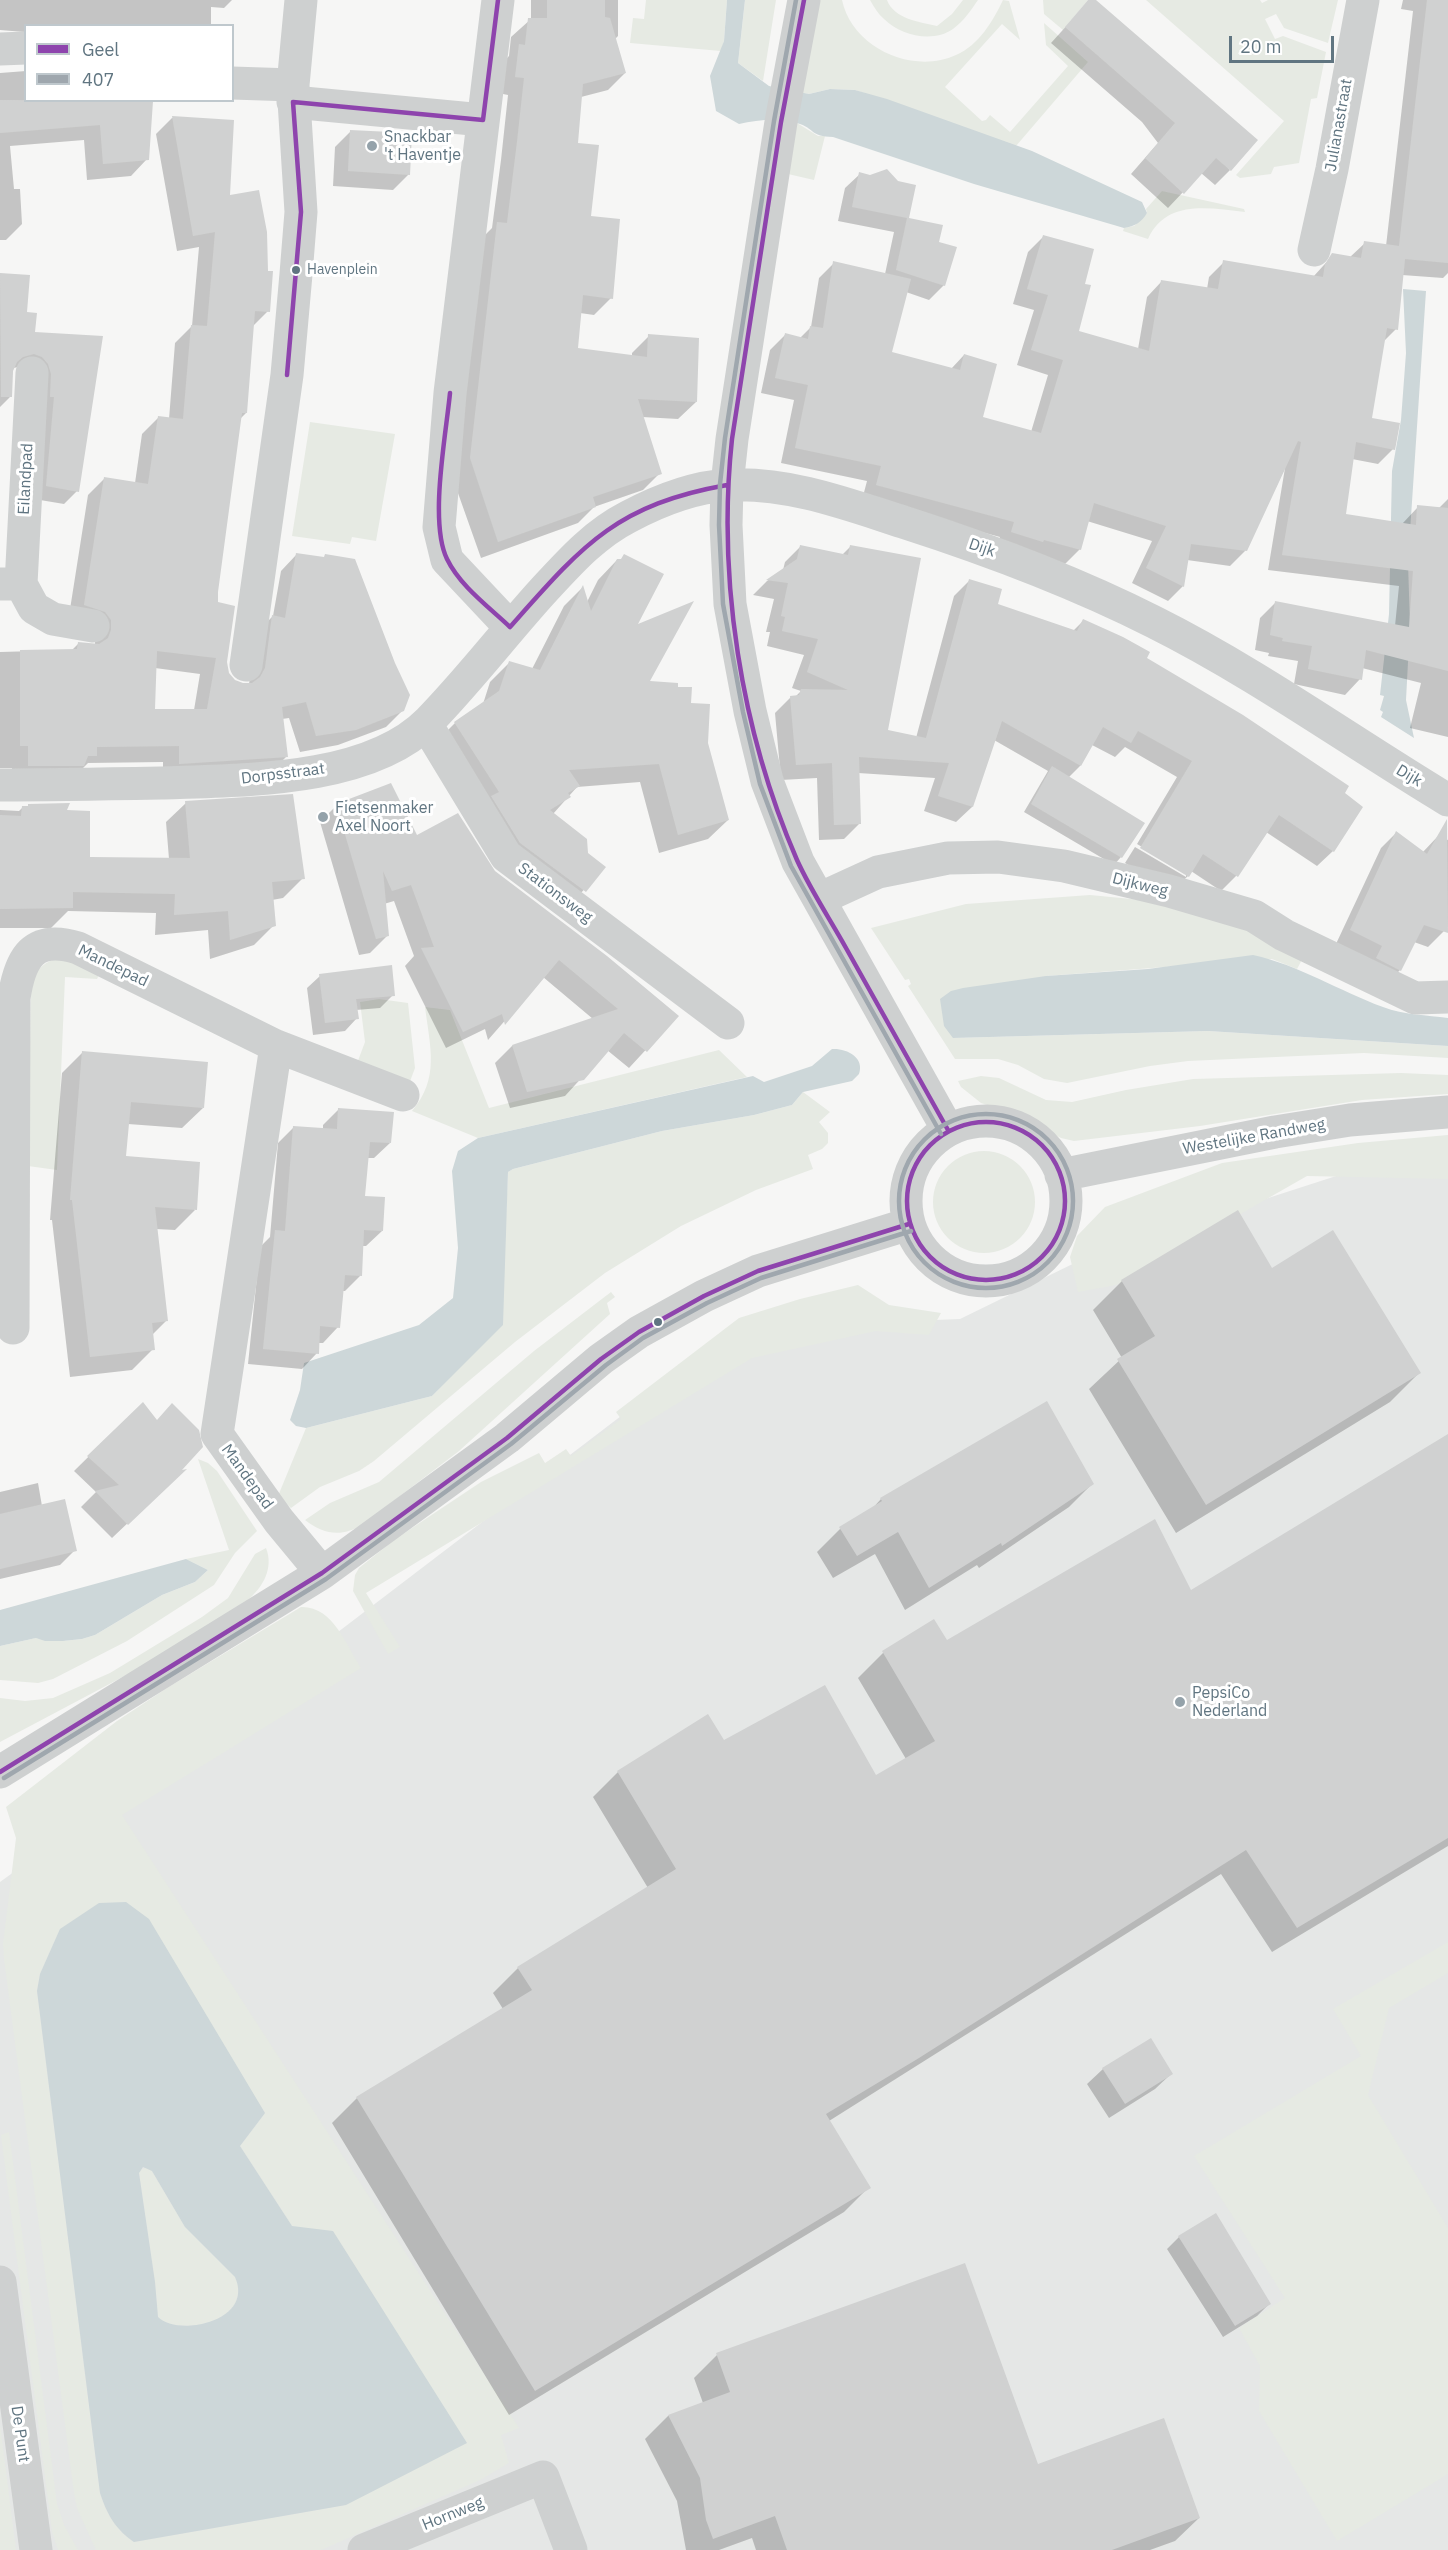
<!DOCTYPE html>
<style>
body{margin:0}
#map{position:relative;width:1448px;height:2550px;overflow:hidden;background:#f6f6f5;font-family:"IBM Plex Sans",sans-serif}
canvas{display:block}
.legend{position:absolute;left:24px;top:24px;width:210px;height:78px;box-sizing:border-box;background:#fff;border:2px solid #bfc8cd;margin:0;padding:8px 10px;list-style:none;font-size:18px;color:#607581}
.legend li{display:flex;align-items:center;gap:12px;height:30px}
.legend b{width:30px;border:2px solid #bfc8cd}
.scale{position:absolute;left:1229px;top:36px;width:105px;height:27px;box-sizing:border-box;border:3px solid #607581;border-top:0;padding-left:8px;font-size:18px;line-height:21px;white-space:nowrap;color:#607581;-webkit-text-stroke:4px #fff;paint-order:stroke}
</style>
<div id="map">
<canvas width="1448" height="2550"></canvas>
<ul class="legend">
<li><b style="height:8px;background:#8e44ad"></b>Geel</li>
<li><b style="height:8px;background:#9fa7ae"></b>407</li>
</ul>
<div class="scale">20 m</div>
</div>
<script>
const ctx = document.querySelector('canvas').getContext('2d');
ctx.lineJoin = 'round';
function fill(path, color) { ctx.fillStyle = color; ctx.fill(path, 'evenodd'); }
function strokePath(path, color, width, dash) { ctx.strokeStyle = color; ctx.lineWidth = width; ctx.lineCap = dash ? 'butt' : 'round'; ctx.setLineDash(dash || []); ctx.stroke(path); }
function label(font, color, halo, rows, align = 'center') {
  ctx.font = font + ' "IBM Plex Sans",sans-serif'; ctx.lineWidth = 6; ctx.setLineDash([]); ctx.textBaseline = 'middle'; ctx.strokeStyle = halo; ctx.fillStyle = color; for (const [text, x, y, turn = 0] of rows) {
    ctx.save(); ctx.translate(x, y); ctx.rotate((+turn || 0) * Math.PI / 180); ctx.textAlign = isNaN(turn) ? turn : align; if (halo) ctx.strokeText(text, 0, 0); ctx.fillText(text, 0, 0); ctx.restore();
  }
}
const built = new Path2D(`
 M1364 1167H1448V2550H0V1882L207 1732 680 1371 833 1324 960 1319 1089 1256Z`);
const green = new Path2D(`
 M646 0H727L724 41 721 51 630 43 633 18 644 19Z
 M745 0H776L763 81 738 63Z
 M819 0H842C852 48 913 75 956 55 979 45 993 21 1003 0L1009 1 1020 40 1002 24 945 87 982 121 986 120 990 115 1010 132 1068 66 1046 45 1044 23 1088 62 1016 146 855 90 830 89 809 94 802 93Z
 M870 0H887C894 19 920 22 937 26L952 14 963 0H978C971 10 964 21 953 29 933 43 901 36 884 19 878 14 874 7 870 0Z
 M1043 0H1088L1063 30 1044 14Z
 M1146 0H1260L1262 3 1268 0H1338L1328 43 1284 28 1276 14 1265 19 1275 39 1283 36 1326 52 1317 98 1311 99 1299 163 1274 167 1271 174 1240 178 1236 175 1284 121Z
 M797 123 818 136H825L814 180 788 174Z
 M1162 191 1244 209 1245 212C1209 208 1166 199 1148 239L1123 231 1124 228 1134 226 1147 213 1146 209Z
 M310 422 395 434 376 541 352 537 350 544 292 536Z
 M1090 895 1142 900 1260 927 1304 956 1297 969 1272 959 1046 976 953 1038 1208 1031 1448 1046V1058L1364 1053 1188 1061 1150 1066 1067 1083 1044 1079 1018 1065 998 1059H955L908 986 911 984 909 979 905 980 871 928 966 904Z
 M60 958 101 971 97 979 65 977 57 1170 28 1166 31 981C39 967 45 961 60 958Z
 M379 999 408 1003 415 1068 409 1084 356 1066 365 1042 360 1002Z
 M425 1007 450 1010 489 1108 719 1050 747 1077 478 1138 412 1111C440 1078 430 1047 425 1007Z
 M1401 1073 1448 1075V1094L1362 1100 1200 1126 1074 1141 1061 1138 1012 1113 981 1103 961 1087 958 1081 981 1076 999 1078 1046 1100 1072 1102 1126 1090 1193 1079Z
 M803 1092 830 1112 819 1122 828 1133V1143L822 1149 808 1155 813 1169 756 1190 681 1226 605 1273 515 1342 374 1461 359 1471 320 1487 291 1508 278 1496 306 1428 432 1396 501 1324 508 1172 513 1169 662 1131 754 1115 792 1105Z
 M1448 1135V1179L1307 1176 1116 1285 1078 1292 1070 1257 1077 1236 1105 1207 1222 1163 1358 1143Z
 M933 1202a51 51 0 1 1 102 0a51 51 0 1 1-102 0Z
 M858 1285 889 1305 941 1313 929 1335 876 1331 752 1358 366 1593 400 1647 388 1654 353 1591 355 1575 359 1568 394 1540 481 1482 539 1453 545 1463 566 1449 571 1456 621 1419 616 1412 739 1318 800 1299Z
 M611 1292 615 1297 607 1303 610 1314 459 1451 362 1525C342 1537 324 1535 305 1520L330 1503 379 1482 534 1351Z
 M198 1459 208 1463 217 1471 257 1531 235 1553 214 1585 127 1641 53 1679 38 1683 0 1680V1646L36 1638 63 1641 82 1639 95 1635 162 1595 195 1582 208 1570 186 1559 229 1550Z
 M266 1548C274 1568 263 1587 248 1600L134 1671 0 1742V1698L25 1701 53 1698 110 1673 202 1617 228 1598 255 1554Z
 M301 1607C333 1606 346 1645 361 1668L122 1815 519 2428 501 2435 509 2463 480 2480 321 2550H96L77 2508 74 2493 4 1959 3 1944 16 1838 6 1807 117 1721 167 1688ZM126 1902 265 2113 240 2146 292 2226 346 2505 134 2542C115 2529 107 2514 100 2493L37 1991 40 1974 60 1929Z
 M1448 1942V1973L1389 2008 1368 2095 1448 2228V2474L1337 2541 1259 2411 1260 2366 1239 2328 1285 2298 1194 2156 1361 2056 1333 2009Z
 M9 2132 57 2504 64 2525 78 2550H58L52 2531 1 2135Z
 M146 2167 152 2171 185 2227 235 2277C255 2322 177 2337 158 2317L155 2282 139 2172Z
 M0 2424 16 2550H0Z`);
const water = new Path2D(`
 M727 0H745L738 63 769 86 809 94 830 89 855 90 887 99 1032 151 1142 202 1147 213C1141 223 1135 226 1124 228L974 184 833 137C810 136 816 130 800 124 781 117 758 120 739 124L716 111 710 76 724 41Z
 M1403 289 1426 291 1408 562 1410 625 1406 700 1414 738 1381 717 1383 712 1380 710 1384 696 1380 695 1389 614 1392 471 1401 420 1406 353Z
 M1253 955C1299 965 1339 991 1383 1007 1404 1015 1427 1015 1448 1018V1046L1208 1031 953 1038 944 1026 940 999 951 991 963 988 1046 976 1148 969Z
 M832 1049C846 1048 865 1057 859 1074L852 1081 803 1092 792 1105 754 1115 662 1131 513 1169 508 1172 503 1325 432 1396 306 1428 296 1426 290 1420 300 1390 304 1363 419 1325 453 1298 458 1248 452 1171 458 1151 478 1138 753 1076 764 1082 812 1066Z
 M186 1559 208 1570 195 1582 162 1595 95 1635 82 1639 63 1641H45L36 1638 0 1646V1610Z
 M126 1902 149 1919 265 2113 240 2146 292 2226 333 2231 467 2443 346 2505 134 2542C115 2529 107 2514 100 2493L37 1991 40 1974 60 1929 99 1903ZM143 2167 152 2171 185 2227 235 2277C255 2322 177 2337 158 2317L155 2282 139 2173Z`);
const shadow = new Path2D(`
 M0 0H232L224 8 211 7V26H26V57L24 32 0 30Z
 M531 0H618V36L615 39 625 73 608 90 581 97 576 144 589 217 611 298 594 315 580 313 577 350 632 357V353L649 336 696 402 678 419 642 417 660 473 643 490 594 507 578 523 481 558 453 479 480 240 492 228 501 160 508 95 498 93 502 63 509 56 511 37 531 19Z
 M1090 0H1094L1230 170 1215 185 1201 173 1168 208 1131 174 1158 143 1142 122 1051 43Z
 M1403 0H1448V273L1443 278 1402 275 1396 329 1383 342 1370 419 1393 449 1378 464 1352 459 1344 515 1402 524 1418 507 1438 509 1448 499V737L1410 728 1421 683 1362 668 1360 679 1345 695 1294 684 1298 661 1268 656 1269 653 1255 650 1260 618 1275 603 1395 626 1399 586 1268 570 1285 468 1246 550 1230 566 1187 560 1183 586 1168 601 1132 583 1152 541 1087 521 1080 549 1065 564 996 547 1000 537 862 500 867 481 781 463 794 400 761 393 770 350 785 335 800 338 811 327 819 278 834 263 885 274 894 232 838 221 845 188 860 174 914 186 907 219 937 243 944 285 929 300 906 292 891 353 951 369 964 355 981 418 1031 432 1048 375 1017 365 1034 310 1013 304 1028 252 1043 237 1083 285 1078 332 1138 349 1147 297 1162 281 1207 289 1209 277 1224 262 1313 277 1333 255 1349 258 1365 243 1386 246 1413 11 1401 9Z
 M26 71V100H106V107L147 159 131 176 87 180 84 140 10 146 14 189H20L22 224 6 240H0V73Z
 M172 118 233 121 229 197 268 311 252 327 246 413 240 419 216 592 227 672 233 681 243 685 249 684 256 633 273 616 281 571 297 554 403 710 386 727 338 745 300 752 289 718 282 719 287 756 270 773 163 779V762L88 763 79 772 12 782V768H0V652L72 650 78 644 95 645V637L68 622 88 495 105 478 135 483 142 434 158 418 169 419 175 343 192 326 199 247 177 251 156 134ZM155 668 200 674 194 710H154Z
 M351 131 409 174 393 190 333 186 335 147Z
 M0 274 28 276 25 314 34 333 101 338 77 491 64 504 34 499 19 367 13 368 10 397 0 407Z
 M800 547 842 555 850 547 887 731 916 738 954 596 970 580 996 605 1073 631 1083 621 1145 659 1343 794 1333 851 1317 866 1266 832 1236 876 1221 891 1191 871 1188 876 1172 891 1125 863 1135 847 1186 877V873L1137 844 1177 777 1125 747 1115 757 1092 745 1080 766 1068 778 1121 857 1114 865 1024 812 1048 771 994 740 972 807 956 822 924 811 935 778 858 773 859 824 844 839 819 840 817 778 781 780 775 713 791 697H795L801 691 792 688 804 655 767 646 770 632H766L774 599 753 595 767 581 783 570 785 562Z
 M617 560 648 682 689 705 706 744 728 820 708 839 659 853 640 782 577 787 553 814 587 854 604 867 565 911 436 742 455 723 483 704 490 682 509 663 532 669 564 606 582 588 587 602 598 580Z
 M186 803 303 878 283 898 272 900 274 925 254 945 210 959 208 930 155 935 156 913 68 911 51 928H0V810L19 811 22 808 65 812 88 858 169 859 166 822Z
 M337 805 417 837 494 872 677 1016 629 1068 607 1050 565 1096 510 1108 495 1063 512 1046 593 1019 543 977 488 1040 485 1029 446 1048 405 966 414 956 394 901 384 904 387 936 370 953 359 955 320 822Z
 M1396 833 1422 853 1439 835 1448 840V927L1445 926 1444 931 1428 947 1414 942 1400 970 1385 985 1335 946 1381 848Z
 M320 976 393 995 380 1008 356 1010 357 1018 345 1031 313 1035 307 988Z
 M82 1053 203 1108 182 1128 128 1124 125 1158 195 1210 175 1230 156 1229 166 1321 151 1336 153 1349 132 1370 70 1377 52 1220H50L62 1073Z
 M339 1109 390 1143 374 1158H367L364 1197 382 1231 366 1246H362L361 1275 345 1291H342L338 1327 323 1343H318L317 1353 302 1369 248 1364 260 1247 270 1237 278 1143 293 1128 323 1130V1125Z
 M1237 1212 1271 1270 1419 1373 1390 1402 1176 1533 1089 1389 1122 1358 1093 1310 1122 1281Z
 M142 1404 170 1483 112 1538 81 1507 96 1492 74 1471Z
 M1448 1435V1846L1272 1952 1221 1874 829 2121 869 2187 844 2212 509 2415 332 2123 357 2098 503 2009 493 1993 518 1968 648 1888 593 1797 618 1772 723 1742 875 1777 906 1759 858 1678 883 1653 933 1621 947 1642 1190 1592Z
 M38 1483 42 1506 75 1550 60 1565 0 1579V1492Z
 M1092 1484 1069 1507 979 1568 977 1565 905 1610 875 1554 833 1578 817 1552 840 1529 871 1510 881 1499Z
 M1103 2069 1171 2074 1155 2089 1109 2118 1087 2084Z
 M1215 2215 1269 2304 1257 2316 1223 2337 1167 2249 1179 2237Z
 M717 2355 1038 2466 1199 2518 1175 2541 1150 2550H756L752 2538 719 2550H686L677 2501 645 2439 668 2416 703 2403 694 2378Z`);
const building = new Path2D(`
 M547 0H605V17L610 18 626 73 583 84 578 143 599 145 591 216 620 219 613 299 583 295 578 348 647 357 648 334 699 338 697 402 638 399 662 474 593 497 596 507 498 542 470 458 497 222 507 223 517 142 524 78 515 77 519 44 525 45 528 18H547Z
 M1088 0H1096L1258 140 1231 171 1216 158 1184 194 1145 158 1175 123 1065 27Z
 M1427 0H1448V263L1405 259 1398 330 1387 328 1372 418 1400 423 1395 450 1356 442 1346 514 1416 525 1417 505 1448 508V671L1366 650 1362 680 1308 669 1312 646 1282 641 1283 638 1270 635 1275 601 1409 627 1413 571 1282 555 1301 442 1298 441 1247 551 1191 544 1184 587 1146 568 1166 526 1094 503 1081 550 1044 540 1043 542 1011 532 1014 522 876 485 881 466 795 448 808 385 775 378 785 333 808 339 810 326 823 328 833 261 911 279 892 352 960 370 964 354 997 364 983 417 1041 433 1063 360 1031 350 1048 295 1027 289 1043 235 1094 249 1085 284 1091 285 1079 331 1149 351 1161 280 1218 289 1223 260 1323 277 1325 264 1332 253 1361 258 1364 241 1399 246Z
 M0 100 153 101 149 160 103 164 100 125 0 133Z
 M172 116 234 120 230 195 259 190 267 232 268 271H273L270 312 255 311 247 413H242L218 592V602L235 606 227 662 229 673 235 680 243 683H252L260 677 265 668 272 615 285 618 296 553 324 557 325 554 355 559 395 663 410 695 404 711 356 730 316 736 306 702 282 707 288 757 179 764V746L97 747V756H88L84 766H28V746H20V650L77 649 78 642 99 644 108 638 111 630V620L105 612 84 605 104 477 148 484 158 416 183 419 191 325 207 326 215 232 193 236ZM157 651 216 658 207 709H155Z
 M350 130 412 133 410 175 348 171Z
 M887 169 898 181 916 185 909 218 943 225 939 242 957 247 945 286 896 270 907 218 852 207 859 172 870 175Z
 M0 273 30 275 27 312 37 313 35 332 103 336 79 492 46 486 54 397H50L51 374 48 364 42 357 34 354 23 357 17 362 13 371 12 397H1Z
 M800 545 848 555 850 545 921 558 888 730 926 738 969 579 1002 589 998 604 1077 631 1083 619 1123 637 1150 652 1147 658 1243 715 1349 786 1345 793 1363 807 1334 852 1279 815 1238 877 1203 854 1189 877 1140 848 1192 761 1138 731 1131 743 1103 727 1081 766 1002 721 973 807 938 796 949 763 859 757 861 824 834 825 832 763 796 765 790 696 799 695 801 689 848 690 807 672 818 639 782 631 785 617 781 616 788 583 766 580 797 559Z
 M624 554 664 574 638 624 694 601 650 681 678 683V687H692L691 703 710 704 708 743 729 820 678 835 659 764 569 770 580 786 568 793 571 797 550 810 587 839 588 853 606 867 586 892 520 843 491 796 499 792 454 722 499 691 509 661 540 670 583 585 591 611 617 559H621Z
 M1052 766 1145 823 1122 858 1031 804Z
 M391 783 417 835 458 813 495 871 607 956 679 1016 647 1052 624 1033 584 1080 527 1092 512 1045 618 1009 559 960 505 1025 502 1014 463 1032 421 948 434 947 411 885 392 891 383 871 389 936 376 939 336 804Z
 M293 794 305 879 272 882 276 926 230 940 228 911 174 915 175 894 73 892V908L0 909V815L21 816 22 806H28V804L70 803 67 810 90 811V857L190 858 185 801Z
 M1447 819 1448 933 1424 925 1401 971 1376 958 1382 946 1350 930 1396 831 1427 854Z
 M392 965 395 996 356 999 359 1019 325 1023 319 974Z
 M82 1051 208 1062 204 1108 131 1102 126 1156 200 1162 197 1210 155 1207 168 1321 152 1323 155 1350 90 1357 72 1200H70Z
 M338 1108 394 1112 391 1143 370 1142 365 1196 385 1197 383 1231 364 1230 362 1276 345 1275 340 1328 320 1326 319 1354 263 1349 275 1230 285 1231 293 1126 337 1129Z
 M1238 1210 1272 1268 1333 1230 1421 1373 1206 1505 1117 1359 1155 1336 1121 1280Z
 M1047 1401 1094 1484 1002 1546 1001 1543 929 1588 898 1532 857 1556 839 1527 882 1501 880 1498Z
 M143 1402 157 1420 172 1403 199 1430 203 1447 182 1470 187 1469 128 1525 95 1491 119 1485 87 1456Z
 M1448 1434V1838L1297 1928 1246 1850 919 2058 826 2114 871 2188 535 2391 356 2097 532 1990 517 1967 676 1869 617 1771 708 1714 724 1740 825 1685 876 1775 935 1741 882 1651 934 1619 947 1640 1155 1519 1191 1590Z
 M65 1499 77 1551 0 1569V1514Z
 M1151 2038 1173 2074 1125 2104 1102 2068Z
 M1216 2213 1271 2304 1235 2326 1178 2236Z
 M965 2263 1038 2464 1164 2418 1200 2518 1112 2550H787L775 2516 713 2539 706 2520 700 2478 668 2415 730 2392 716 2353Z`);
const minor = new Path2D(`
 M498 0 450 393 439 527 447 560 510 627
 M804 0 781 122 732 439 727 485 726 525 730 604 750 711 767 781 798 862 948 1130
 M0 49 26 48
 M232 83 293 85
 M293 102 483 120
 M1314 250 1332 169 1363 0
 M0 584H21L32 373
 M21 584 34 608 53 619 93 626
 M246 665 287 375 296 274 301 212 293 85 301 0
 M426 724 506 856 728 1023
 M0 785C55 785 109 784 164 783 243 780 369 782 429 721 469 680 504 634 542 592 568 564 593 535 628 517 658 501 693 487 728 485 789 482 847 504 903 522 990 550 1073 581 1154 622 1256 673 1350 741 1448 800
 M819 899 878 872 948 858 998 857 1064 866 1169 891 1254 916 1284 935 1415 998 1448 997
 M276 1046 217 1434 279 1521 322 1573
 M906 1201a80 80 0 1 1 160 0a80 80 0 1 1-160 0Z
 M1061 1175 1275 1132 1350 1120 1448 1112
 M13 1328 14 998C20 958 33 934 78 948L276 1046 403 1095
 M0 1772 322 1573 507 1438 601 1359 639 1332 704 1296 758 1271 909 1224
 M0 2282 36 2550
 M364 2550 543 2477 571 2550`);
const bus1 = new Path2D(`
 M804 0 781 122 732 439C717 579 741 731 797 860 811 891 830 919 846 948 880 1008 914 1069 948 1130
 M293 102 483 120
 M483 120 498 0
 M287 375 301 212 293 102
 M450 393C446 435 429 522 447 559 460 586 489 607 510 627
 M510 627C582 546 615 505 727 485
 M907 1201a79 79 0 1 1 158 0a79 79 0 1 1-158 0Z
 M0 1772 322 1573 507 1438 601 1359 639 1332 704 1296 758 1271 909 1224`);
const bus2 = new Path2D(`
 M796 0 774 121 725 438 720 484 719 525 723 604 743 712 760 784 791 866 941 1134
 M899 1201a87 87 0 1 1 174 0a87 87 0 1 1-174 0Z
 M4 1778 326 1579 511 1444 606 1365 643 1338 707 1303 761 1278 911 1231`);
const markers = [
 [372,146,6,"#94a2aa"],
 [296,270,5,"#607581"],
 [323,817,6,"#94a2aa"],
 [658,1322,5,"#607581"],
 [1180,1702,6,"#94a2aa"]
];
const busNames = [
 ["Havenplein",307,270]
];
const streetNames = [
 ["Julianastraat",1339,125,-80],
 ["Eilandpad",26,479,-87],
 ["Dijk",982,548,19],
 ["Dorpsstraat",283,774,-7],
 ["Dijk",1409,776,31],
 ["Dijkweg",1140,885,14],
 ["Stationsweg",555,893,37],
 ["Mandepad",113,966,26],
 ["Westelijke Randweg",1254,1137,-10],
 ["Mandepad",247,1477,54],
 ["De Punt",20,2434,82],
 ["Hornweg",453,2514,-22]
];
const poiNames = [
 ["Snackbar",384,137],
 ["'t Haventje",384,155],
 ["Fietsenmaker",335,808],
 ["Axel Noort",335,826],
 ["PepsiCo",1192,1693],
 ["Nederland",1192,1711]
];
fill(built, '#e5e7e6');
fill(green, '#e6eae3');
fill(water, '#cdd7d9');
fill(shadow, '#0003');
fill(building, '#d0d1d1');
strokePath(minor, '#ced0d0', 33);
strokePath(bus1, '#8e44ad', 4.5);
strokePath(bus2, '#9fa7ae', 4.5);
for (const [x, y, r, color] of markers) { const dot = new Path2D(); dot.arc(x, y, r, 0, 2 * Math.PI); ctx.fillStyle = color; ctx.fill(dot); strokePath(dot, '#fff', 2); }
label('14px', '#607581', '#fff', busNames, 'left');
label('16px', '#607581', '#fff', streetNames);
label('16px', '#607581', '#fff', poiNames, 'left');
</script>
